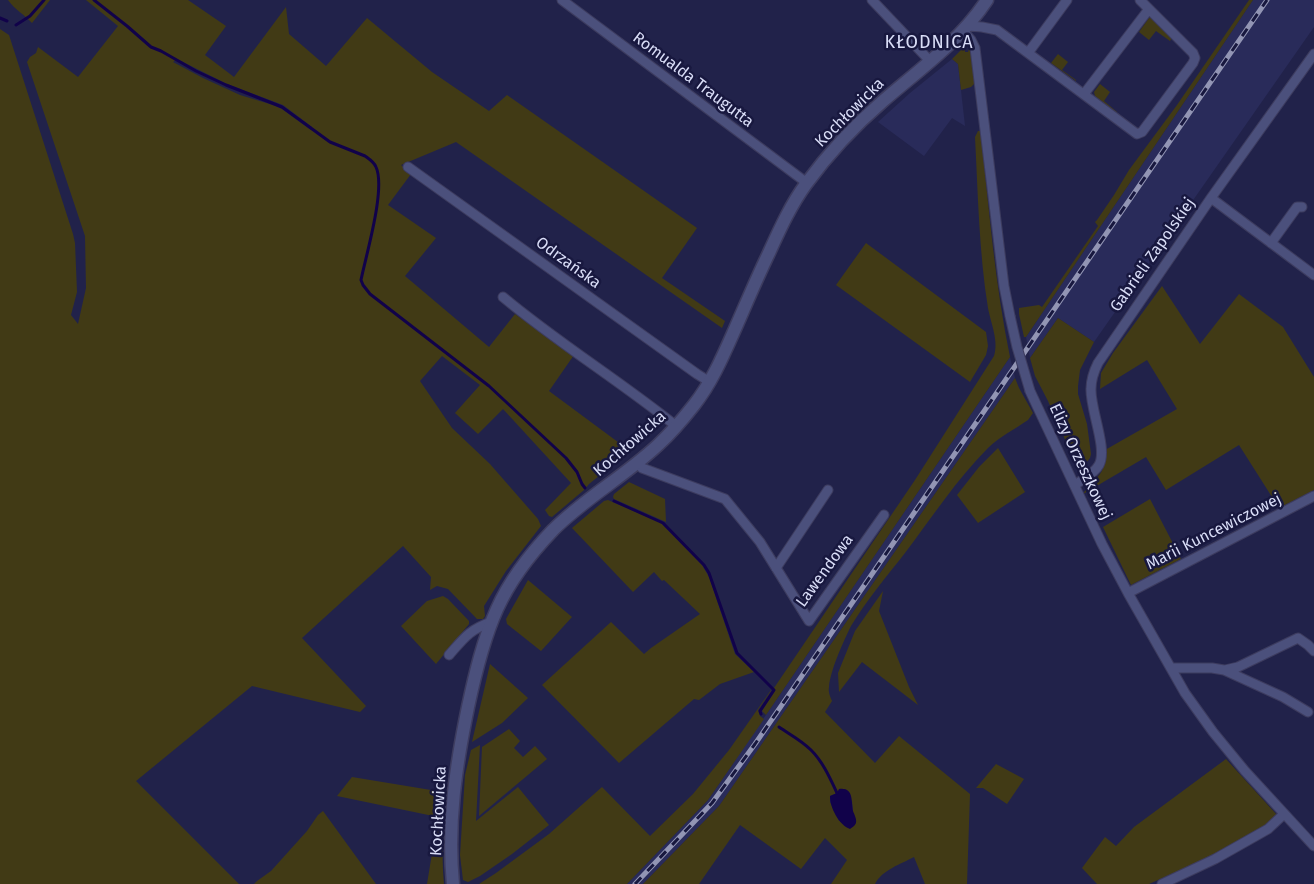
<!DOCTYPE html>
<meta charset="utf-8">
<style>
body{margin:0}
canvas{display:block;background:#21224a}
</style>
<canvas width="1314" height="884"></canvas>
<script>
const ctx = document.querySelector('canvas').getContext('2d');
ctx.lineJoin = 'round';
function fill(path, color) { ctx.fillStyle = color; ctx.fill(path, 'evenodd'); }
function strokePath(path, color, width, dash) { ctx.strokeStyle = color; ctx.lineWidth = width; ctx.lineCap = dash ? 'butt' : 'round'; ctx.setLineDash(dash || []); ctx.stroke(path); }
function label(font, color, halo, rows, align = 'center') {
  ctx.font = font + ' "Fira Sans",sans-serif'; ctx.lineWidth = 5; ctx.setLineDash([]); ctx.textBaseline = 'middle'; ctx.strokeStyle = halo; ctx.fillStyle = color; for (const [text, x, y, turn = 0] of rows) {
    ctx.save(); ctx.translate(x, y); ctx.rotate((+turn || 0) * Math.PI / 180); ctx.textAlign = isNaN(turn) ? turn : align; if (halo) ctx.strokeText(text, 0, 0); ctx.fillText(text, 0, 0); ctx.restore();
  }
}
const built = new Path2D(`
 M1253 0H1314V27L1094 342 1058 318 1030 358 1026 337Z
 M952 59 958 64 965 126 952 118 924 156 878 122 910 93Z
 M1010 357 1015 378 719 806 643 884H627L708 800Z`);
const green = new Path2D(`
 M8 0H50L32 23C25 15 15 10 8 0Z
 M86 0H188L226 26 205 55 234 77 286 7 289 34 326 66 367 18 432 72 489 111 507 95 697 228 662 278 725 321 722 328 456 142 401 165 411 174 388 205 436 238 405 276 489 347 515 314 574 355 549 391 630 451 589 484 584 490 552 517 549 516 545 510 571 483 503 409 478 434 455 413 480 385 442 356 420 381 452 428 490 464 538 519 541 526 506 571 484 606 485 616 483 619H477L448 589 437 586 430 590 431 577 403 546 302 638 366 706 360 712 252 686 136 781 239 884H0V29L9 35 73 234 75 243 77 292 71 315 78 324 86 288 85 236 27 62 30 57 36 53 38 47 78 77 118 26ZM177 59 227 84 283 105 312 127 311 130 282 109 273 105 240 95 203 78 173 62Z
 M1249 0H1253L1026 337H1024L1019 314V308L1039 305 1042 307 1098 226 1095 222 1097 220 1114 195 1129 170 1177 105Z
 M1153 17 1172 38 1170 41 1156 31 1149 40 1139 32 1149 18Z
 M963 48 965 50V52H968L969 49 971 53 975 83 971 87 961 90 958 64 952 59Z
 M1058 54 1068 62 1062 70 1076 80V81L1051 63Z
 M1100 84 1110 92 1104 101 1117 112V113L1095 96 1094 92Z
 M978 131H980L981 135C989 209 995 284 1010 357L766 715 762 711 775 691 774 688 915 480 994 356C999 341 991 324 988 308 979 252 978 194 975 137Z
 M866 243 986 332 988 346 986 355 970 382 836 285Z
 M1162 286 1200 344 1239 294 1283 327 1314 377V490L1279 508 1239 445 1166 490 1146 457 1083 494C1096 474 1106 478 1105 450L1177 409 1147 360 1100 389 1101 373 1113 353Z
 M1058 318 1094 342 1080 370 1078 386V394L1087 424 1091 454 1090 458 1086 463 1078 462 1071 453 1048 401 1035 376 1030 358Z
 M1015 378 1019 388 1033 413 1028 420C1015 429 999 437 988 448 957 479 932 517 905 553 887 576 866 601 851 626 844 640 830 671 829 687 828 692 830 696 832 701L825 712 875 763 899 736 970 794 967 884H925L914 857C901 864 882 870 875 884H831L847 860 825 838 801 869 740 825 699 884H643L719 806ZM837 793 852 801 853 811 839 821 830 802V796Z
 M998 448 1025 492 978 523 957 495 979 467Z
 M629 482 665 499 666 522 614 499 613 497 614 494Z
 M1150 499 1181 559 1131 585 1103 527Z
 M608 500 661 523 702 565 709 577 735 654 754 672 720 684 699 700 694 699 619 763 542 685 611 622 644 654 651 648 700 614 664 580 662 581 654 572 633 592 572 528 604 501Z
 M528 580 572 617 541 651 507 624 506 619Z
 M883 591 879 611 909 687 918 705 862 662 839 692 838 673 855 631Z
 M443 596 448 599 469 621V624L436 664 401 626 427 601Z
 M490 664 528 698 502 723 472 742Z
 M771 690V691L758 710 760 716 764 719 708 800 627 884H479L496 873 549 834 602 787 650 836 693 794 729 750Z
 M509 729 520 741 514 748 523 757 535 746 547 759 479 816 482 747Z
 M480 745 476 821 518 787 549 825 512 854 480 876 468 882 463 880 460 855 465 775 471 750Z
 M1226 759 1277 815 1270 822 1260 829 1214 855 1149 884H1097L1082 868 1105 837 1116 846 1134 827Z
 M996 764 1024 779 1007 804 983 788H976Z
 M352 777 443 792C444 823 441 853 444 884H427L438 817 337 796Z
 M323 811 376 884H254L257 881 271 871 307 831 318 815Z`);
const water = new Path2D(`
 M839 789C854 787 851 801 853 811 854 814 857 819 856 823 855 826 852 827 850 829 839 825 830 808 830 796L837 793Z`);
const stream = new Path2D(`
 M94 0 127 26 151 47 161 51 196 71 226 85 282 107 330 142 365 156C369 159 374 162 376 167 386 189 366 255 361 280L363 285 370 294 489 386 566 458 577 472 582 484 585 488
 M0 18 7 21
 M16 25 30 16 44 0
 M614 501 663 523 704 565 709 573 737 653 774 690 760 711 761 714
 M779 727C789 734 801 740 811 750 823 762 830 778 837 793`);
const street = new Path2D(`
 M562 0 807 183
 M872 0 930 61
 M968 26 982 27 997 30 1137 134 1142 132 1193 63 1195 58 1193 53 1140 0
 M963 31 971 40 975 48 1004 286 1010 316
 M1028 53 1067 0
 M1084 94 1149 9
 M408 167 697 374 710 382
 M1211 198 1314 275
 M1271 243 1297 207H1302
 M503 297C558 343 620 381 676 426
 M1030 391 1102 544 1128 593 1185 693 1213 732 1245 771 1314 846
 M637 462 642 468 725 499 760 542 809 621 884 515
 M1075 485C1083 479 1094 474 1099 465 1108 449 1090 409 1091 389 1091 379 1094 371 1098 363L1211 198 1314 54
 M776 568 828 490
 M1128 593 1314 496
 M449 655C464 638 469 630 491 622
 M1171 668H1212L1224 670 1283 697 1308 712
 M1225 670 1238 667 1298 638 1308 645 1314 651
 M1162 884 1215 859 1268 829 1284 814`);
const secondary = new Path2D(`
 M453 884C447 824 456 765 468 707 475 674 483 640 497 609 510 580 531 553 553 530 585 498 625 476 658 445 671 433 683 419 694 405 712 382 723 356 735 329 746 304 756 280 768 255 779 231 790 206 806 184 828 154 854 126 883 101 920 69 960 41 987 0`);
const rail = new Path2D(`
 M635 884 712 803 755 744 1267 0`);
const streetBridge = new Path2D(`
 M1010 316 1017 347 1030 391`);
const streetNames = [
 ["Romualda Traugutta",693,80,37],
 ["Kochłowicka",850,113,-45],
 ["Gabrieli Zapolskiej",1153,255,-55],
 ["Odrzańska",568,263,36],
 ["Kochłowicka",630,444,-41],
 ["Elizy Orzeszkowej",1080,462,65],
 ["Marii Kuncewiczowej",1214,532,-27],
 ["Lawendowa",825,571,-54],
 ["Kochłowicka",439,811,-87]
];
const neighbourhoodNames = [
 ["KŁODNICA",929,43]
];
fill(built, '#292b5a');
fill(green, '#413a15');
fill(water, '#11024a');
strokePath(stream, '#11024a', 3);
strokePath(street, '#3d3c5f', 11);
strokePath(secondary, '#3d3c5f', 15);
strokePath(street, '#4b507c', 9);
strokePath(secondary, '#4b507c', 12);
strokePath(rail, '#9295b4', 5);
strokePath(rail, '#18183f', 3, [9]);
strokePath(streetBridge, '#3d3c5f', 11, []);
strokePath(streetBridge, '#4b507c', 9);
label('16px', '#d9ddf7', '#18183f', streetNames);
ctx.letterSpacing = '1px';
label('18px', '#d9ddf7', '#18183f', neighbourhoodNames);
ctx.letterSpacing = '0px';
</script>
